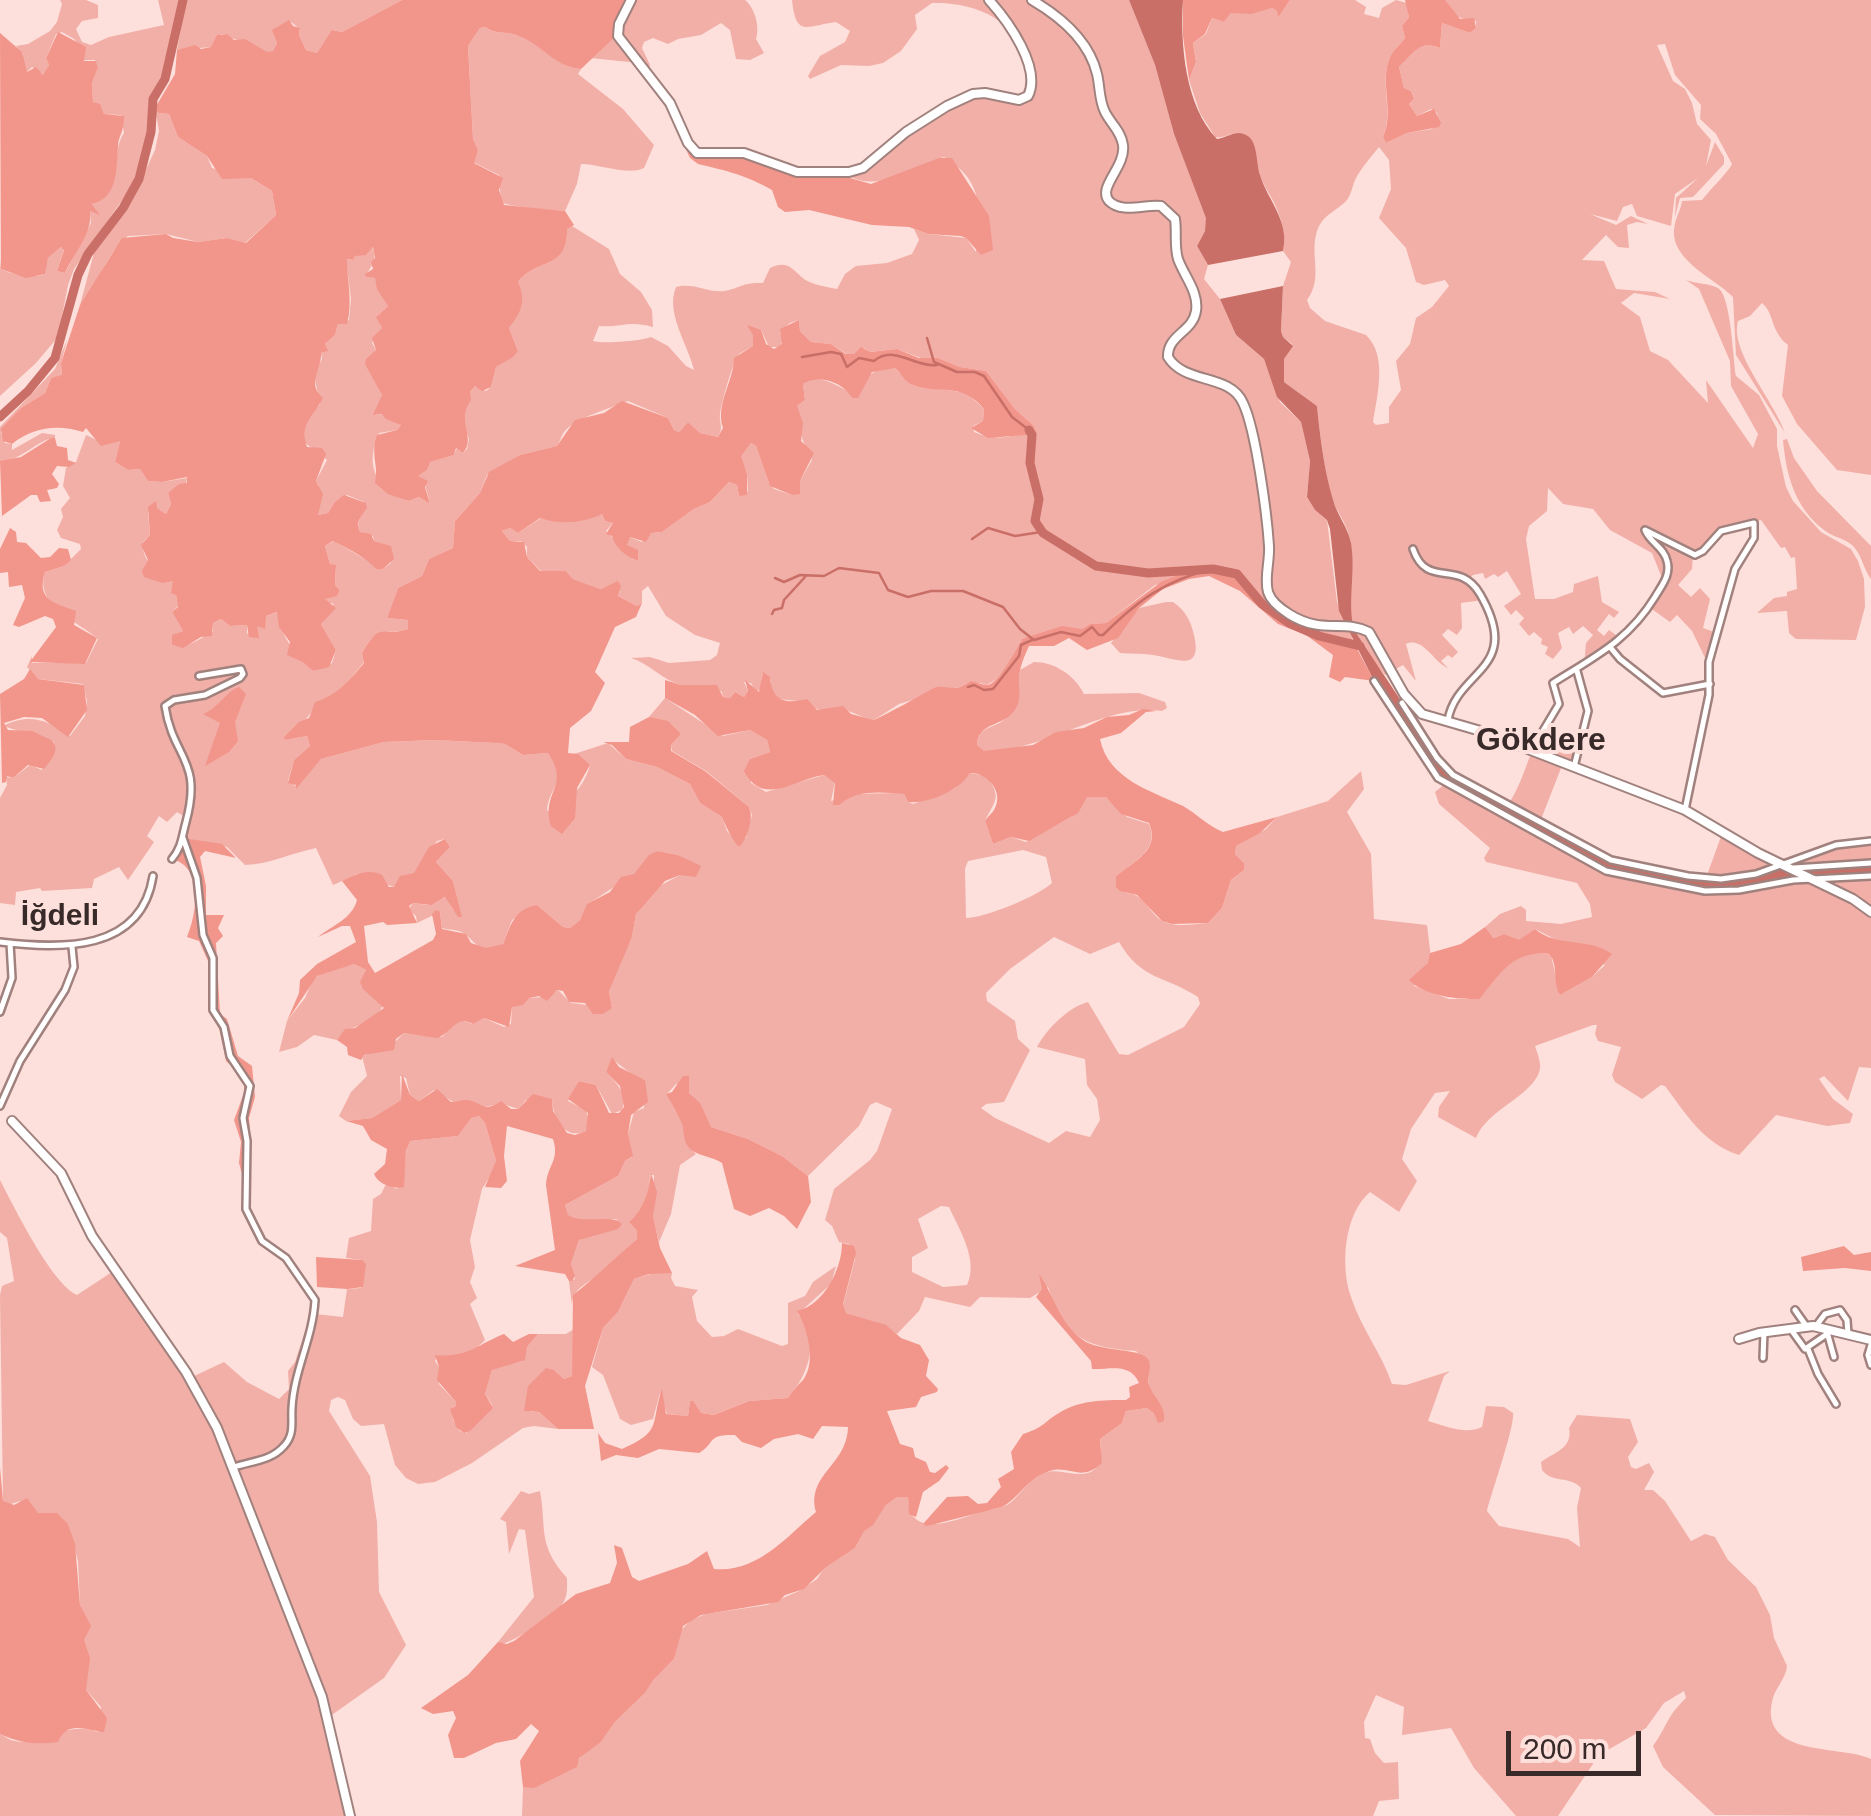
<!DOCTYPE html>
<meta charset="utf-8">
<style>
body{margin:0}
#map{position:relative;width:1871px;height:1816px;overflow:hidden;background:#fde0dc;font-family:Arial,sans-serif}
canvas{display:block}
.scale{position:absolute;left:1506px;top:1731px;width:135px;height:45px;box-sizing:border-box;border:5px solid #382a29;border-top:0;padding-left:12px;font-size:30px;line-height:35px;white-space:nowrap;color:#382a29;-webkit-text-stroke:8px #fde0dc;paint-order:stroke}
</style>
<div id="map">
<canvas width="1871" height="1816"></canvas>
<div class="scale">200 m</div>
</div>
<script>
const ctx = document.querySelector('canvas').getContext('2d');
ctx.lineJoin = 'round';
function fill(path, color) { ctx.fillStyle = color; ctx.fill(path, 'evenodd'); }
function strokePath(path, color, width, dash) { ctx.strokeStyle = color; ctx.lineWidth = width; ctx.lineCap = dash ? 'butt' : 'round'; ctx.setLineDash(dash || []); ctx.stroke(path); }
function label(font, color, halo, rows, align = 'center') {
  ctx.font = font + ' Arial,sans-serif'; ctx.lineWidth = 8; ctx.setLineDash([]); ctx.textBaseline = 'middle'; ctx.strokeStyle = halo; ctx.fillStyle = color; for (const [text, x, y, turn = 0] of rows) {
    ctx.save(); ctx.translate(x, y); ctx.rotate((+turn || 0) * Math.PI / 180); ctx.textAlign = isNaN(turn) ? turn : align; if (halo) ctx.strokeText(text, 0, 0); ctx.fillText(text, 0, 0); ctx.restore();
  }
}
const green = new Path2D(`
 M60 0H86L98 5V18L82 21 76 29 82 42 91 45 109 37 164 25 158 0H182L163 73 148 105 149 134 145 156 132 186 74 269 68 285 58 337 36 363 0 396V259L1 269C16 276 27 277 43 275L48 258 61 247 64 249 57 271 65 273 91 223 90 211 101 216 92 204C125 194 109 155 124 133L121 115 104 114 100 105 93 102 92 83 98 66 95 60H83V51L74 39 62 32 56 34 46 58 49 65 44 75 32 67 27 72 22 64 23 54 16 46 28 44 50 31 57 22 62 4Z
 M186 0H402L342 32 333 30 317 53 306 50 299 35 300 29 291 22 274 34 277 43 273 51 266 53 247 42 230 38 227 34H221L211 47 177 50Z
 M638 0H745C755 8 760 27 756 39L764 53 750 60 736 59 730 30 721 23 701 35 678 39 668 44 653 38 644 42 642 48 650 65 647 73 639 63 590 58 622 30Z
 M792 0H1129L1155 65 1174 134 1207 218 1205 231 1197 246 1208 265 1204 279 1220 299 1236 335 1264 359 1280 402 1301 422 1310 461 1307 497 1315 510 1327 520 1337 602 1355 645 1319 636 1289 623 1262 604 1247 583 1226 570 1155 585 1106 623 1090 624 1082 629 1057 628 1043 635 1022 639C1012 655 1005 678 986 685 971 678 957 693 940 687L925 696 899 704 874 720C854 716 842 703 822 711L798 701 778 699 770 689 771 680 762 674 761 690 755 691 751 683 744 682 748 691 744 697 735 692 730 698 723 697 722 692C708 683 697 689 681 685 662 680 649 663 631 658L650 657 669 663 710 660 717 655 720 643 695 635 666 616 648 586 642 591V603L637 606 618 596 620 591 613 584 601 589 573 579 566 571H541L527 557V547L521 541H510L502 531 510 528 518 533 541 518 559 522 602 514 605 521 613 523 606 531 634 560 626 542 630 537 642 542 651 533 662 532 694 509 710 502 729 482 737 485 739 496 748 491 747 474 740 456 751 443 756 446 769 483 774 489 792 495 812 460C803 442 796 427 797 406L805 400 803 384C820 373 832 384 848 391L878 369 895 368 914 385 967 393 984 409 983 421 973 426 974 432C995 441 1016 439 1033 425L1015 409 986 371 960 367 938 358 924 359 897 349 869 352 864 348 854 354H847L831 344 811 342 800 331 799 320 790 323 780 332 783 340 780 347H769L761 330 753 335V346C749 349 743 351 739 354 734 358 721 404 720 414 719 424 724 427 718 437L700 433 688 422 679 432 674 430 668 418 628 401C612 408 574 418 564 432 561 436 560 442 557 446L520 455 487 475 480 493 455 521 453 548 429 559 422 576 398 588 387 618 408 620V629C382 637 379 622 362 653L364 662C350 680 337 696 315 703 311 719 296 727 285 740L307 736 310 746 294 760 288 781 296 786 321 759 384 742 435 740 495 743 505 744 523 755 548 753C571 780 548 786 547 811 569 800 583 790 590 765L574 754 608 743 626 759 657 767 690 784 700 803 722 817 727 831 737 842 746 838 752 815 749 807 706 771 672 751 671 745 681 734 649 717 665 698 723 736 750 730 767 740 770 752 750 759 751 783 766 792 824 775 835 782 831 801 852 794 897 793 904 794 908 802 913 804 955 788 970 773 987 776C1002 799 995 800 985 821L993 844 1011 837 1026 842 1073 816 1087 796 1106 797 1127 817 1149 824C1160 850 1134 861 1116 876L1126 893C1143 894 1147 908 1158 918 1171 929 1193 924 1208 923L1222 908 1231 880 1244 870V863L1235 854 1236 846 1266 829 1277 817 1328 801 1361 771 1364 789 1347 812 1371 854 1374 919 1427 925 1431 958 1414 986 1449 999H1480C1499 973 1516 947 1551 955L1560 995 1592 977 1605 965 1535 929 1519 941 1504 934 1492 938 1485 927 1500 914 1521 906 1526 910V921L1561 924 1592 917 1590 904 1577 883 1486 862 1484 858 1490 848 1439 804 1435 792 1445 784 1606 871 1793 880 1871 876V1068L1859 1067 1848 1101 1824 1076 1819 1079 1833 1099 1853 1114 1850 1123 1827 1126 1776 1115 1739 1155C1704 1144 1686 1114 1665 1086L1661 1085 1642 1099 1615 1082 1612 1075 1621 1047 1598 1041 1595 1034 1597 1025H1593L1535 1046C1537 1052 1541 1062 1540 1069 1534 1096 1487 1109 1476 1138L1438 1117 1439 1107 1450 1091 1435 1093 1411 1129 1402 1159 1417 1181 1399 1212 1370 1192C1344 1214 1340 1266 1351 1297 1361 1328 1382 1354 1392 1384L1406 1385 1450 1371 1444 1376 1428 1421C1446 1426 1465 1435 1482 1427L1486 1406 1504 1407 1513 1413C1515 1426 1492 1491 1487 1511L1499 1526 1568 1539 1580 1547 1577 1508 1581 1488C1569 1475 1553 1484 1542 1470L1541 1462C1555 1452 1573 1448 1569 1428L1577 1415 1630 1419 1638 1442 1628 1457 1631 1467 1636 1469 1649 1463 1654 1472 1644 1490H1653L1665 1501 1691 1541 1705 1534 1715 1537 1728 1560 1756 1587 1770 1615 1774 1638 1787 1666C1786 1679 1774 1689 1772 1702 1760 1758 1843 1745 1871 1759V1816L1715 1815 1663 1767 1653 1746C1668 1725 1666 1717 1686 1698L1684 1691 1664 1703 1646 1728 1599 1755 1558 1816H1516L1474 1768 1451 1728 1402 1735 1404 1707 1376 1695 1364 1722 1365 1738 1370 1739 1375 1753 1384 1763 1398 1762 1399 1799 1379 1801 1373 1816H522L523 1787 571 1770 583 1753 601 1742 615 1722 645 1693 652 1680 674 1659 680 1631 691 1620 706 1614 767 1605 799 1591 817 1579 825 1567 855 1548 864 1530 885 1506 897 1497H908C908 1541 956 1520 980 1512 990 1509 1002 1509 1010 1503 1022 1493 1028 1480 1044 1473 1060 1466 1083 1482 1096 1468 1103 1460 1101 1449 1100 1439L1122 1423 1126 1411 1147 1408 1155 1413 1157 1421C1155 1404 1145 1384 1149 1368L1136 1351C1085 1347 1066 1339 1048 1287L1030 1298 980 1297 970 1307 925 1297 919 1311 897 1334 878 1323 846 1313 843 1305 855 1259 849 1244 839 1242 832 1226 825 1220 834 1189 870 1160 877 1151 892 1109 876 1102 870 1105 859 1126 808 1176 782 1156 748 1139 711 1127C697 1111 699 1095 676 1084L667 1094C669 1099 681 1120 682 1124 687 1137 685 1143 696 1154L680 1165 671 1214 659 1242 653 1217 654 1175H650C650 1193 643 1210 629 1222L637 1231V1239C625 1249 615 1263 602 1273 589 1283 572 1287 572 1306L569 1281 575 1279 571 1264 579 1240 618 1219 588 1222 568 1216 565 1205 618 1176 625 1161 632 1157 628 1134 634 1112 644 1108 645 1080 633 1075 612 1059 606 1072C617 1084 628 1093 622 1110L612 1114 596 1085 579 1081 568 1101 586 1110 589 1121 586 1131C564 1141 553 1117 552 1099L526 1100 518 1109 503 1104 482 1107 455 1103 434 1090 419 1101 410 1095 406 1078 400 1076 401 1100 372 1118 346 1121 339 1116 351 1092 367 1076 362 1056 388 1049 404 1033 442 1037C452 1027 458 1016 472 1024L484 1018 504 1027 511 1024 512 1007 528 998 544 997 558 990 571 1003 612 1008 609 991 612 979 632 937 636 914 654 889 680 875 690 862 678 855 658 851 634 874 588 904 580 920 570 928 563 927 537 905 512 920 503 944C474 957 477 938 459 931 453 929 447 930 442 928L440 912 417 923 416 916 408 910 413 903 428 905 446 897 453 910 461 914 453 881 436 862 450 847 445 839 437 841 414 874 405 875 394 887 358 874 333 885 316 848C291 853 271 864 245 865L227 847 183 838 187 818 177 812 167 822 159 816 147 836 154 842 128 880 119 867 94 879 92 888 42 891 40 888 16 892 15 905 0 903V798L7 785 6 777 13 778 30 765 42 770 55 750 54 742 3 726C28 713 47 719 70 736L85 716 87 701 83 684 38 679 27 667 32 656V663H86L98 639C78 621 34 606 45 572L64 566 81 549 80 544 61 538 57 530 63 517 61 509 70 498 63 486 66 468 76 462 86 435 99 441H120L115 462 128 470 140 469 148 481 162 482 187 478 186 484 168 493 171 504 166 514 157 508 148 512 150 535 143 542C141 561 157 572 173 581L178 606 172 612 183 631 173 635 172 645C186 650 200 638 213 632V623L221 619 230 626 247 625V634L258 625 263 628 266 616 278 612C279 635 297 656 313 671L332 663 336 650 321 624 334 604 326 602 325 598 337 596 340 590 335 585 336 566 330 564 325 546 334 541C351 550 364 560 383 569L391 563 386 545 374 541 373 536 360 532 358 527 360 517 367 509 364 502 347 495 334 503 328 513 318 515 319 486 316 481 327 460 304 442 305 418 320 404 314 375 322 359 321 353 327 351 325 344 335 335 338 324 349 320 351 299 346 259 353 260 355 255H366L372 247C379 261 369 267 366 277L375 278 388 306 377 316 382 328 372 343 376 350C365 364 376 381 382 395L376 415 383 414 401 425 397 430 379 433C364 467 376 488 409 501L419 497 430 504 424 480 417 476 427 470 429 462 454 455 457 448 463 453 467 449 469 439 462 419 470 392 475 386 486 391 491 387 496 367 518 351 509 328C522 312 518 302 518 282 537 257 568 271 567 229L572 226 609 249 620 274 641 292 652 310 653 327C628 320 621 328 599 326L593 341C604 344 641 341 651 337L668 346 686 366 694 370C688 344 665 313 676 287 693 282 708 293 724 291 741 288 742 282 763 283L770 268C788 259 793 270 804 279 812 285 828 287 837 289L845 274 856 266 887 263 912 254 919 240 914 229 928 234 966 238 976 252C979 209 986 183 944 157 910 168 876 196 842 172L858 170 897 139 973 94 1019 100 1032 88C1028 74 1026 53 1018 41 1000 12 964 2 932 3L915 15 917 29 901 51 883 63 869 66 841 65 810 79 808 76 820 56 845 42 850 31 836 22C806 26 796 38 792 0ZM1023 850 1046 857 1052 883C1038 896 985 918 966 918L965 869 968 861ZM1054 937 1090 954 1119 942C1142 981 1164 975 1198 997L1200 1004 1184 1027 1128 1055 1119 1054 1088 1002C1068 1007 1046 1030 1037 1047L1085 1059 1087 1085 1097 1099 1100 1120 1090 1137 1066 1131 1049 1143 995 1118 981 1108 986 1104 1004 1102 1030 1050 1018 1039 1015 1021 987 1001 986 993 1010 969ZM941 1206 949 1207C959 1229 979 1260 967 1285L943 1287 912 1272V1257L928 1248 918 1219Z
 M1290 0H1355L1366 7 1364 14 1379 18 1382 8 1396 0 1407 3 1409 17 1402 26 1405 38C1401 44 1393 50 1390 57 1379 83 1394 111 1383 137L1386 143 1407 133 1432 129 1438 119 1437 113 1431 109 1417 116 1409 104 1414 97 1411 91 1404 88 1399 67C1414 55 1418 39 1440 48L1442 23 1470 33 1476 28V21C1460 19 1451 17 1445 0H1871V475L1837 470 1797 424 1782 396 1788 345C1770 331 1775 314 1762 303L1750 316 1738 321C1729 351 1775 402 1785 433L1736 355 1733 297C1715 278 1666 259 1675 224 1676 217 1681 209 1682 201L1702 200C1709 191 1729 171 1732 164L1716 134 1700 119 1701 105 1675 75 1665 44 1657 45 1673 81 1685 89 1692 103 1697 124 1711 140 1706 166 1715 142 1724 157V164L1693 197 1680 198 1675 217 1676 198 1698 178 1675 194 1671 226 1637 216 1632 204 1623 207 1617 221 1590 214 1616 225 1631 216 1648 224 1637 222 1627 225 1629 248 1618 247 1606 235 1582 260 1604 261 1616 289 1655 292 1670 299 1634 293 1621 303 1640 317 1650 351 1668 360 1708 403 1706 380 1753 448 1758 434 1731 386 1730 361 1699 289 1686 280C1696 284 1709 283 1718 288 1731 296 1733 358 1736 376L1759 395 1777 429V446L1786 487 1793 501 1821 532 1851 549 1858 561 1864 579 1865 607 1856 640 1796 639 1789 633 1787 611 1757 613 1774 598 1787 596V592L1797 589 1795 557 1791 558 1785 547 1781 548 1761 520 1725 529 1703 551 1693 555 1692 569 1678 585 1691 597 1700 588 1710 599 1703 628 1717 633 1709 666 1692 631 1677 615 1670 622 1649 607 1664 583 1652 553 1610 530 1593 509 1563 504 1548 488 1547 511 1529 526 1526 539 1535 599H1554L1573 592 1574 584 1598 576 1602 602 1619 612 1614 618 1609 614 1597 630 1604 636 1609 630 1620 638 1584 667 1586 643 1593 635 1583 626 1573 634 1569 627 1558 633 1562 648 1553 659 1545 654 1548 647 1541 644 1542 639 1534 632 1529 636 1519 624 1524 618 1516 610 1511 615 1504 606 1521 594 1507 571 1498 577 1494 574 1485 579 1483 573 1473 575 1469 579 1483 600 1461 603 1462 628 1457 635 1448 629 1442 635 1458 652 1452 658 1448 655 1441 661 1448 668C1434 663 1423 636 1406 644L1416 681 1403 665 1385 675C1374 661 1361 647 1354 630 1345 608 1356 566 1350 539 1347 525 1340 516 1334 504 1326 485 1319 428 1317 406L1284 382V359L1292 344 1283 337 1281 331 1283 286 1291 262 1283 251C1286 237 1283 225 1278 212 1273 197 1262 186 1258 169 1255 159 1257 139 1244 134 1233 130 1225 139 1215 137L1200 113 1189 80 1196 62 1193 43 1206 34 1212 18 1224 22 1231 13 1272 8 1277 11 1278 18ZM1379 147 1389 160 1391 189 1379 218 1406 248 1416 282 1424 285 1445 280 1449 286 1432 307 1416 318 1410 344 1396 361 1401 390 1389 407V423L1376 425 1373 422C1377 396 1388 356 1366 335L1325 321 1310 308 1307 300C1325 276 1307 252 1319 226 1326 213 1338 210 1347 200 1352 193 1352 186 1356 178 1362 167 1371 157 1379 147Z
 M485 27C496 35 504 31 516 35 540 41 556 68 581 69L578 74 623 109 654 145 644 168C628 176 600 164 581 164L577 184 565 211C552 210 508 207 501 202L499 175 473 162 478 150 473 139 468 46 480 28Z
 M155 108 158 113 169 114 178 137 207 156 212 168 251 178 272 191 276 215 245 243 227 238 198 242 166 234 128 236C105 254 99 285 80 305L94 253 130 204 155 150 159 131Z
 M67 340 61 363 62 376 51 378 45 393 21 408 1 432 5 443 12 444V450L42 433 55 435V438C35 440 23 461 0 461V427L55 369Z
 M1787 439 1794 458 1817 491 1871 546V579C1863 569 1862 554 1852 545 1844 538 1832 537 1824 530 1795 508 1786 475 1783 440Z
 M1166 602H1173C1185 610 1191 621 1194 635 1203 674 1175 658 1153 655 1142 653 1131 654 1120 653L1111 643 1139 608Z
 M1034 662C1054 662 1075 675 1084 694L1139 693 1165 702 1167 708 1162 711C1106 703 1043 752 984 752L977 745C979 724 994 730 1006 718 1020 705 1017 686 1020 670Z
 M1540 732 1581 744 1574 767 1563 763 1540 822 1508 805C1523 782 1528 757 1540 732Z
 M1723 831 1783 863 1836 845 1871 841V863L1706 878Z
 M354 964 366 970 361 985 383 1005C380 1016 357 1028 345 1030L337 1040 314 1035 297 1047 279 1052 287 1021 305 998 313 979 324 972Z
 M479 1116 485 1123 496 1161V1167L482 1189 470 1240 475 1267 470 1282 477 1298 470 1304 485 1340C472 1354 457 1360 438 1355L435 1361 439 1367V1384L456 1402V1406L452 1408 453 1420 460 1431 466 1433 492 1405 485 1394 492 1370 501 1365 522 1361 527 1347 538 1334H566L574 1329 572 1376 564 1379 554 1370 528 1386 530 1412H539L558 1429 534 1426 523 1428 472 1463 435 1482 418 1484 406 1478 395 1465 384 1424 361 1426 353 1419 345 1400 338 1397 331 1400 329 1411 370 1476 377 1522 379 1592 406 1645 384 1678 329 1717 350 1816H0V1734C5 1736 10 1741 15 1741 44 1746 66 1720 98 1732L101 1707 86 1690 84 1640 88 1630 80 1605 78 1561 68 1524 38 1513 20 1501 8 1505 3 1501 0 1295 2 1286 14 1281 7 1238 0 1232V1180C14 1207 52 1284 77 1295L115 1270 190 1378 224 1362 247 1382 279 1399 289 1389 288 1371 295 1362 309 1320 315 1314 343 1317 347 1289 361 1288 362 1260 346 1258 349 1238 371 1231 373 1199 381 1194 386 1184 397 1189C410 1174 401 1157 410 1141L458 1136 470 1118Z
 M836 1266 831 1284 798 1314C822 1339 807 1377 788 1398L749 1401 714 1415 701 1413 690 1401 688 1416 667 1414 660 1393 653 1419 631 1425 620 1419 603 1375 592 1367 603 1328 618 1312 634 1279 657 1272 672 1273 671 1278 675 1286 698 1290 692 1297 697 1321 712 1337 724 1336 738 1329 782 1346 788 1344V1303L805 1296 813 1282Z
 M521 1491 529 1494 540 1491C547 1531 537 1544 567 1578 567 1587 568 1595 563 1603 556 1615 514 1642 501 1644L498 1642 534 1597 525 1530 519 1529 509 1554 506 1522 500 1519Z`);
const forest = new Path2D(`
 M402 0H638L622 30 581 69C553 67 542 43 516 35 505 31 496 35 485 27L480 28 468 46 473 139 478 150 474 163 503 178 499 190 504 205 565 211 574 225 567 229C568 271 537 257 518 282 526 300 522 312 509 328L518 351 513 357 496 367 491 387 482 391 475 386 470 392 471 400C455 421 477 437 463 453L456 448 454 455 430 462 427 470 418 476 428 481 425 487 430 504 419 497 409 501 388 494 375 483C379 464 370 455 377 435L397 430 401 425 386 419 382 414 373 415 382 395 365 364 366 359 376 350 372 338 382 328 376 317 388 306 377 289 375 278 366 277 365 274 373 269 371 262 375 258 373 247 366 255 355 256 353 260 347 259C347 280 353 302 347 324H338L335 335 325 344 328 351 321 353C322 369 306 384 323 398 313 417 299 424 307 447L322 448 326 454 316 481 323 494 318 515 328 513 334 503 344 495 366 503 367 509C361 516 355 522 360 532L371 534 374 541 391 546 394 559 383 569H376C367 558 347 548 333 541L325 546 330 564 336 565 335 585 340 590 337 596 325 599 336 608 321 624 336 650 329 667 313 671 303 662 287 655 290 642 279 627 277 612 266 616 265 629 257 626 259 638 249 637 247 625 230 626 221 619 213 623 212 636 201 637 183 648 172 645V635L183 631 172 612 178 607 176 595 171 593 173 581 162 583 144 577 142 571 148 560 141 545 150 535 148 507 156 501 157 508 166 514 171 504 168 493 179 484 187 483V477L162 482 148 481 140 469 128 470 115 462 120 441 101 446 86 428 83 432C58 424 33 427 12 444L3 441 1 429 21 408 45 393 51 378 62 375 61 363 80 305 122 238 166 234 173 238 198 242 227 238 246 243 276 215 272 191 251 178 222 179 207 156 178 137 169 114 158 113 155 108 175 74 177 50 195 45 201 49 211 47 217 35 227 34 234 40 245 39 267 52 273 51 277 43 272 30 289 20 293 26 300 28 299 35 306 50 317 53 332 30 342 32Z
 M1183 0H1290L1278 18 1277 11 1272 8 1251 14 1231 13 1224 22 1212 18 1205 34 1193 43 1196 62 1189 80 1183 36Z
 M1405 0H1445L1460 19 1474 18 1476 28 1470 33 1442 23 1440 48C1419 39 1414 54 1399 67L1404 88 1411 91 1414 98 1409 104 1417 116 1434 109 1441 123 1439 127 1407 133 1386 143 1383 137C1395 111 1379 83 1390 57 1393 50 1401 44 1405 38L1402 26 1409 17Z
 M58 32 86 47 84 61H96L98 67 92 83 93 102 100 104 104 114 124 116C124 133 119 134 118 146 116 168 119 197 92 204L101 216 90 211C93 234 73 254 65 273L57 271 64 250 61 247 48 258 45 274 26 278 1 269 0 33 22 52 27 72 36 67 43 75 49 65 46 58Z
 M687 141 692 150 731 152 797 172H842L850 178 871 184 939 158H952L989 216 993 250 981 255 966 238 961 236 928 234 909 227 872 225 809 210 785 212 778 207 772 190C745 175 728 171 698 164L690 158 683 143Z
 M799 320 800 331 811 342 831 344 846 354H854L861 347 870 352 897 349 919 358H938L960 367 986 371 1015 409 1033 425 1037 434 988 438 971 428 983 421 984 409C960 380 940 396 911 384 903 380 902 373 895 368L872 372 858 398H852C843 382 819 374 803 384L805 400 797 406 803 423 801 441 814 453 800 481V494L792 495 770 486 756 446 751 443 741 456 747 474V495L739 496 737 485 729 482 710 502 694 509 662 532 651 533 646 542 630 537 627 545 638 550V560C628 559 614 546 612 536L606 534 613 523 605 521 602 514C584 523 559 525 540 518L518 533 510 528 502 531 510 541 524 542 527 557 540 571H566L573 579 601 589 618 581 621 586 618 596 637 606 642 603 636 617 615 627 595 672 605 683 591 711 570 728 568 753 578 754 590 765 577 788 575 818 562 834 551 826C541 790 571 787 548 753L523 755 505 744 495 743 435 740 384 742 321 759 296 789V785L288 783 294 760 310 746 307 736 285 740 284 737 299 722 309 718 315 702C336 696 350 680 364 663L362 653C381 620 380 638 408 629V620L387 618 398 588 422 576 429 559 453 548 455 521 480 493 489 472 520 455 557 446 575 420 604 413 622 401 668 418 674 430 679 432 688 422 700 433 718 437 723 428C715 404 734 381 734 358L753 346V335L747 325 761 330 766 344 774 349 782 344 780 329Z
 M51 438H55L57 446 67 448 68 460 76 463 69 467 57 466 52 474 59 484 57 488 47 490 51 501 40 502 37 495H31L2 516 0 461 21 457Z
 M10 528 16 532 17 542 26 543 41 558 50 557 59 548 68 549 71 560 64 566 45 572C36 600 54 603 76 611L74 625 97 638 85 664 30 662 56 627 53 619 45 616 19 627 13 625 25 598 22 585 9 587 8 572 0 573V549Z
 M1213 569C1252 574 1246 593 1274 613 1299 631 1326 639 1355 645L1374 681 1345 677 1340 682 1329 677 1333 655 1306 635 1278 624 1240 591 1209 576 1189 579 1163 589 1139 608 1118 638 1087 650 1069 638 1054 646H1029C1025 655 1020 666 1019 677 1018 688 1022 698 1016 708 1006 727 978 721 977 745L984 751 1033 745 1056 732 1084 728 1107 717 1129 715 1143 709 1157 711 1146 712 1121 733 1100 739C1108 779 1151 791 1183 806 1197 814 1208 826 1223 832L1277 817 1260 833 1236 846 1235 854 1244 863V870L1231 880 1222 908 1208 923 1172 924 1162 921 1137 895 1120 891 1116 887V876C1134 861 1161 850 1149 823L1121 814 1106 797H1087L1078 813 1029 841 1011 837 993 844 985 821C988 816 993 813 995 808 1004 791 986 772 970 773 959 791 927 804 908 802L904 794C883 792 855 789 839 805H833L835 783 824 775C795 779 763 808 744 771L750 759 770 752 767 740 750 730 718 736 695 715 665 698V680L681 685H717L723 697 730 698 735 692 744 697 748 691 745 680 759 692 763 672 770 677C772 702 786 704 807 699L817 710 843 706 851 714 874 720C893 711 914 699 932 689 943 682 953 695 971 681 977 682 982 685 987 685 999 684 1016 649 1022 639L1062 626 1082 629 1090 624 1106 623 1161 582 1178 575Z
 M30 669 38 679 84 685 87 710 68 737 42 718 24 717 4 723 8 730 32 731 51 740C62 749 50 761 44 769L28 765 13 778 7 776 6 782 2 783 0 694 24 679Z
 M239 687 246 694 235 722 238 741 229 752 205 766 220 723 203 714C218 709 226 691 239 687Z
 M649 717 668 721 681 734 671 745V751L705 771 749 807C754 818 748 838 739 847 733 841 726 827 722 817L700 803 690 784 657 767 626 759 612 745 603 742H629L630 727Z
 M183 838 222 844 236 858 205 851 200 857 206 886V915H224L218 928 223 936 216 943 220 1014 227 1019 238 1056 252 1066 255 1097 249 1118 251 1144 247 1192 239 1163 241 1142 234 1120 244 1093V1083L239 1073 226 1061 220 1031 209 1007 208 961 199 941 187 937C197 914 204 867 172 859Z
 M445 839 450 847 436 862 453 881 462 917H458L445 897 431 905 413 903 409 906 417 923 387 925 383 922 364 926 368 962 375 973 433 940 436 934 432 914 436 910 440 912 442 929 466 934 471 943 486 948 503 944C511 925 514 909 537 905L563 927 570 928 580 920 587 904 610 892 621 877 634 874 649 855 658 851 678 855 701 866 696 877 680 875 665 881 636 914 632 937 609 991 612 1008 603 1014H593L585 1003 569 1002 563 991 557 990 547 1001 539 996 529 998 523 1005 512 1007 509 1027 484 1018 473 1024C456 1014 452 1033 437 1038L404 1033 396 1039 394 1050 364 1055 361 1060 348 1055 347 1047 337 1040 345 1029 355 1028 384 1008 363 989 360 982 366 970 354 964 317 976 287 1021 299 993 300 980 317 964 356 942 350 926H342L318 937C333 925 352 919 357 900L342 881C355 875 368 868 382 875L389 887H394L400 876 414 873 429 847Z
 M1485 927 1493 938 1504 934 1519 940 1535 929C1557 948 1589 937 1612 954L1592 977 1560 995C1552 982 1559 964 1549 954 1514 950 1500 973 1480 999 1459 1000 1424 996 1409 980L1428 963 1430 953 1461 944Z
 M612 1057 619 1067 645 1080 648 1102 631 1115 628 1134 633 1156 625 1161 618 1176 565 1205 568 1215C585 1225 611 1213 622 1224L618 1229 579 1240 571 1264 575 1276 572 1281H569L565 1274 515 1266 555 1250 546 1185C547 1165 560 1161 553 1139L507 1126 504 1156 507 1181 501 1188 485 1187 496 1161 485 1123 479 1116 471 1118 458 1136 410 1141 406 1151 404 1187C394 1190 378 1184 374 1174L385 1164 387 1149 371 1140 363 1126 346 1121 372 1118 401 1100 402 1074 410 1095 419 1101 437 1089 451 1102C456 1102 461 1100 466 1100 481 1101 483 1114 501 1101L511 1109H518L533 1094 552 1099 553 1111 567 1133 575 1135 586 1131 588 1113 568 1099 579 1081 596 1085 609 1113H619L624 1107 620 1086 606 1072Z
 M683 1076H689V1093L700 1103 711 1127 748 1139 782 1156 808 1176 811 1202 797 1229 784 1216 769 1208 750 1216 734 1209 722 1163C713 1157 701 1156 693 1151 681 1143 686 1132 681 1122 677 1113 671 1102 666 1094L672 1092Z
 M651 1173 657 1192 653 1216 660 1248 672 1273 649 1274 634 1279 618 1312 603 1328 585 1386 594 1429H558L539 1412 524 1411 528 1386 546 1368 554 1370 564 1379 572 1376 573 1295C595 1278 615 1258 637 1239V1231L629 1222C644 1209 649 1191 651 1173Z
 M842 1243 854 1246 856 1253 843 1304 846 1313 886 1325 901 1338 920 1345 929 1360 926 1376 938 1389 937 1392 921 1397 916 1407 887 1411 900 1444 913 1448 915 1457 926 1462 930 1472 935 1473 946 1465 949 1468 939 1481 923 1492 916 1517 909 1514 908 1497H897L885 1506 873 1525 864 1531 855 1548 826 1567 804 1589 785 1595 778 1602 701 1615 683 1626 674 1659 653 1680 645 1693 615 1722 601 1742 579 1758 577 1767 534 1788 523 1787 520 1761 539 1731 531 1724 516 1739 496 1743 464 1758H454L448 1735 456 1718 453 1711 433 1714 421 1708 468 1675 498 1642 507 1644 514 1641 576 1594 610 1583 617 1563 614 1545 622 1548 632 1577 639 1581 688 1564 707 1551 714 1569C758 1573 787 1536 816 1512 806 1474 847 1466 848 1427L822 1426 813 1439 798 1434 774 1439 761 1448 742 1442 735 1435C706 1434 716 1443 699 1453L659 1449 638 1458 616 1455 601 1461 598 1433 605 1443 622 1449C663 1431 650 1425 662 1389L666 1414 688 1416 690 1401H693L701 1413 714 1415 749 1401 788 1398C793 1391 797 1386 803 1380 817 1362 807 1327 797 1311 824 1305 842 1269 842 1243Z
 M1844 1246 1854 1255 1871 1252V1271L1845 1268 1803 1271 1801 1257Z
 M316 1257 362 1260 366 1264 363 1287 347 1289 317 1287Z
 M1039 1274C1055 1297 1059 1323 1083 1340 1101 1353 1144 1347 1149 1361 1152 1369 1146 1377 1149 1385 1154 1399 1166 1405 1164 1421L1158 1423 1154 1413 1147 1408 1126 1411 1122 1423 1100 1439 1102 1463C1079 1484 1070 1463 1047 1472 1027 1479 1019 1498 1002 1507L927 1526 923 1524 947 1497 968 1496 978 1504 987 1503 1001 1487 998 1479 1014 1469 1011 1452 1023 1434C1045 1427 1042 1423 1059 1413 1079 1400 1104 1400 1126 1400L1130 1397 1129 1387 1139 1383C1130 1362 1109 1370 1092 1369L1091 1361 1036 1297 1042 1289Z
 M504 1334 513 1342 529 1334H538L527 1347 525 1360 492 1370 485 1394 493 1408 470 1431 464 1433 456 1427 450 1409 456 1406V1402L437 1380 439 1367 435 1355C468 1358 476 1345 504 1334Z
 M0 1467 3 1501 14 1505 27 1498 38 1513H57L68 1524 75 1544 80 1605 91 1626 84 1640 90 1658 86 1690 107 1718 104 1732C85 1730 67 1720 58 1742 35 1745 20 1743 0 1734Z`);
const water = new Path2D(`
 M1129 0H1183C1180 44 1185 106 1217 139 1227 138 1237 128 1248 136 1258 143 1256 164 1260 175 1268 201 1290 221 1283 251L1208 265 1197 246 1205 231 1206 218 1174 134 1155 65Z
 M1283 286 1281 331 1283 337 1293 346 1284 359V382L1317 406C1320 436 1324 470 1333 500 1337 515 1348 527 1351 543 1356 573 1347 601 1354 630L1447 770 1611 860 1688 876 1737 877 1801 866 1871 863V876L1793 880 1722 891 1617 875 1452 789 1438 778 1374 681 1339 611 1330 529 1327 520 1315 510 1307 497 1310 461 1301 422 1277 397 1264 359 1236 335 1220 299Z`);
const stream = new Path2D(`
 M927 338 934 362 957 372H975L984 376 1012 417 1029 430
 M802 357 831 352 841 354 847 367 859 358 874 361C895 344 915 368 937 365
 M972 539 988 528 1015 536 1041 532
 M775 578 784 582 800 575 824 576 839 568 879 573 888 590 908 597 931 591H963L1003 607 1020 629 1034 640 1061 632 1080 636 1092 627 1099 635H1103C1137 601 1165 580 1213 569
 M772 614 774 610 782 608 784 600 805 577
 M968 687 974 685 984 690 993 689 1019 656 1021 645 1032 640`);
const river = new Path2D(`
 M0 417 28 391 55 358 78 275 88 254 123 208 139 179 151 132 153 99 165 79 183 0
 M1029 430 1032 435 1030 463 1039 499 1035 521 1043 533 1096 566 1148 573 1213 569 1237 574 1262 604 1289 623 1319 636 1360 646`);
const street = new Path2D(`
 M1413 549C1427 590 1459 558 1480 594 1524 670 1457 669 1448 720
 M1610 647 1620 659 1663 693 1710 684
 M1374 681 1438 778 1606 871 1705 891 1739 890 1793 880 1871 876
 M1402 703 1437 758 1453 775 1611 860 1688 876 1721 879 1756 874 1836 845 1871 841
 M1531 751 1559 704 1553 683C1594 657 1628 641 1655 597 1662 585 1671 575 1667 561 1664 547 1649 542 1645 530L1695 555 1703 551 1721 531 1754 523V538L1735 569 1709 662V695L1685 810
 M1574 767 1588 711 1577 671
 M183 838 197 878 203 935 213 958V1010L224 1027 230 1056 250 1086 243 1118 247 1141 246 1209 262 1241 286 1258 315 1300C313 1338 294 1370 292 1408 291 1422 295 1434 284 1446 271 1461 252 1461 234 1467
 M172 859C182 847 182 836 186 822 203 759 173 759 165 706L174 700 205 695 240 678 243 674 241 669 199 676
 M1794 868 1871 863
 M0 942C60 949 141 953 153 876
 M0 1012 12 978 10 943
 M0 1106 20 1061 65 990 74 967 72 947
 M1795 1310 1807 1327
 M1816 1326 1825 1314 1840 1310 1847 1320 1848 1334
 M1792 1331 1805 1349 1827 1334
 M1827 1332 1834 1357
 M1871 1345 1868 1355 1871 1365
 M1808 1349 1818 1374 1836 1404
 M1763 1358 1764 1332`);
const secondary = new Path2D(`
 M631 0 619 24 618 36 670 103 688 143 697 153H744L797 172H849L863 168 906 132 947 106 973 94 985 93 1019 100 1028 96C1042 68 1008 21 989 0
 M1032 0C1061 17 1089 40 1097 74 1100 86 1099 100 1105 112 1111 124 1121 131 1123 145 1126 167 1097 187 1109 201 1122 214 1145 204 1161 206L1175 219C1177 232 1174 246 1178 259 1184 276 1199 292 1196 311 1193 332 1167 335 1168 357 1185 385 1230 373 1243 403 1256 430 1267 515 1269 546 1270 561 1264 578 1268 592 1271 602 1281 609 1289 614 1322 635 1344 619 1369 632L1404 694 1422 714 1484 732 1685 810 1758 853 1853 899 1871 912
 M12 1121 61 1173 92 1236 186 1372 217 1428 322 1697 350 1816
 M1739 1339 1759 1333 1813 1326 1871 1340`);
const neighbourhoodNames = [
 ["İğdeli",60,917]
];
const quarterNames = [
 ["Gökdere",1541,741]
];
fill(green, '#f2afa7');
fill(forest, '#f2958b');
fill(water, '#c96f67');
strokePath(stream, '#c96f67', 2.5);
strokePath(river, '#c96f67', 9);
strokePath(street, '#a1817d', 10);
strokePath(secondary, '#a1817d', 12);
strokePath(street, '#fff', 5);
strokePath(secondary, '#fff', 8);
label('bold 30px', '#382a29', '#fde0dc', neighbourhoodNames);
label('bold 32px', '#382a29', '#fde0dc', quarterNames);
</script>
